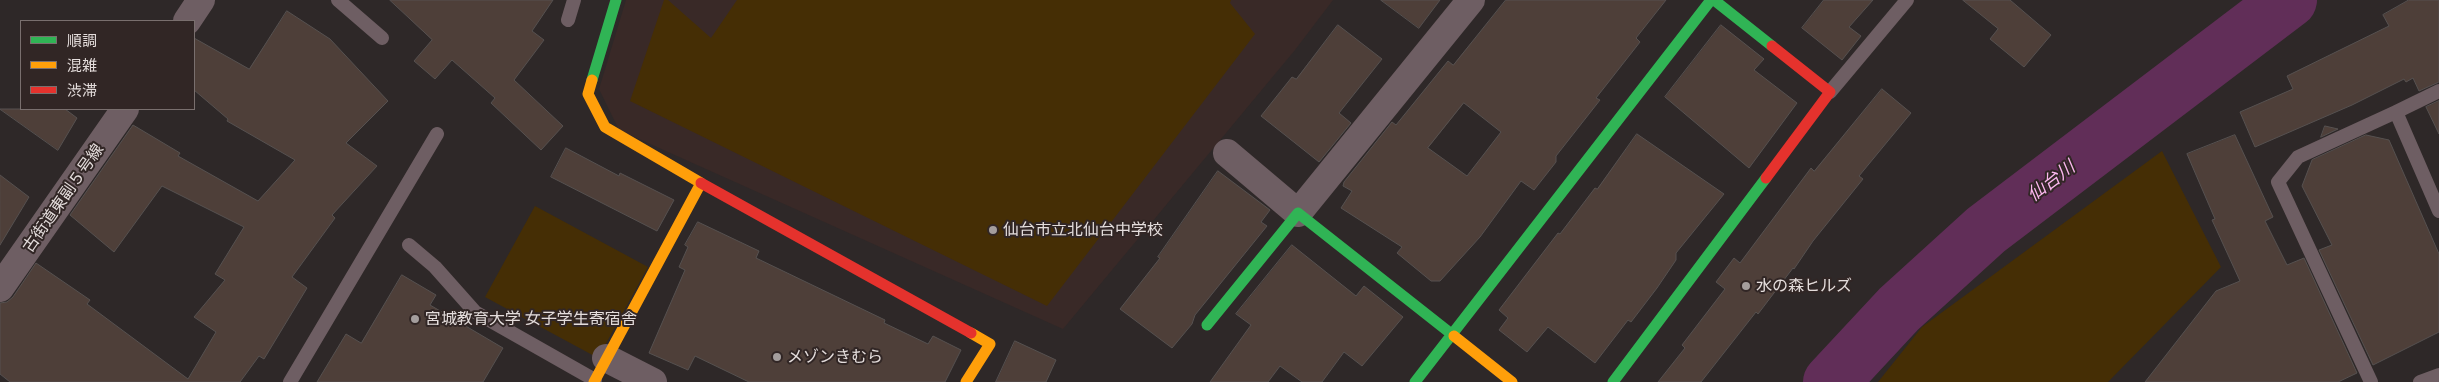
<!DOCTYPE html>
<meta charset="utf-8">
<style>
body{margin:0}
#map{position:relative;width:2439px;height:382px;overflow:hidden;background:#2e2828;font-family:Ubuntu,"Noto Sans JP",sans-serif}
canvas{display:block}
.legend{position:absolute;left:20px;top:20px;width:175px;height:90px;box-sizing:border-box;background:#312625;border:1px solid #796f6e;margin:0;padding:6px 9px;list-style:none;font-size:15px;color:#e4dddc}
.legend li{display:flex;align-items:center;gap:10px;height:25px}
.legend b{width:25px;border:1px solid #796f6e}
</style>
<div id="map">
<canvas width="2439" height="382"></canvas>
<ul class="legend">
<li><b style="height:6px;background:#30b455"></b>順調</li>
<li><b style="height:6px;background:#ff9f0a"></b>混雑</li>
<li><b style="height:6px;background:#e5322d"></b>渋滞</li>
</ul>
</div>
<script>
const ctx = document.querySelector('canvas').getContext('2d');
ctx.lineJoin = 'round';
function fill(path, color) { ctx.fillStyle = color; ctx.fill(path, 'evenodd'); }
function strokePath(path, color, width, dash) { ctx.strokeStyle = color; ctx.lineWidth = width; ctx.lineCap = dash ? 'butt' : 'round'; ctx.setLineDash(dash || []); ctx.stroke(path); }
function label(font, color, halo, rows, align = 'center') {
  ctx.font = font + ' Ubuntu,"Noto Sans JP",sans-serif'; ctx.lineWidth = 4; ctx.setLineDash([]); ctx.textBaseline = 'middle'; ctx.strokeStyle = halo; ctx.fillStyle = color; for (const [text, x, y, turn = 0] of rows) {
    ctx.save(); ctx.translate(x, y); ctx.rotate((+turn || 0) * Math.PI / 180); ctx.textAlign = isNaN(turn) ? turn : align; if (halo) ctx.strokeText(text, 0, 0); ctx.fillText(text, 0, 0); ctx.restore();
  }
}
const built = new Path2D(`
 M626 0H1333L1295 50 1063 329 619 130 599 89Z`);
const green = new Path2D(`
 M664 0H668L711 38 737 0H1231L1230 3 1255 34 1047 306 630 101Z
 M2162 151 2221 267 2108 382H1878L1922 327Z
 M535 206 648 267 598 358 485 297Z`);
const river = new Path2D(`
 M1831 382 1899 309 1986 230 2289 0`);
const building = new Path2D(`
 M390 0H553L532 31 544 40 514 80 563 126 541 150 491 103 495 98 452 60 435 79 414 61 432 40Z
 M1381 0H1440L1419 28Z
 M1506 0H1666L1636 38 1640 42 1596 98 1600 100 1556 156V162L1534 190 1521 181 1480 237 1440 281H1431L1397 253 1402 247 1341 208 1352 191 1343 186 1344 182 1392 122 1396 125 1448 61 1453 65ZM1464 103 1501 132 1467 176 1428 148Z
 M1824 0H1873L1849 27 1861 36 1842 60 1802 28Z
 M1963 0H2010L2051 35 2024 67 1990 39 1998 29Z
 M2409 0H2439V82L2419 91 2413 78 2406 82 2404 79 2352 105 2255 147 2240 112 2293 89 2287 76 2389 26 2383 15Z
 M287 11 330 39 388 101 346 143 377 166 332 215 335 218 292 277 307 288 264 359 259 356 240 382H10L0 374V303L7 302 13 297 36 263 90 300 87 304 188 379 216 332 194 317 225 280 215 274 244 227 162 186 114 252 70 215 133 125 180 153 178 156 258 201 295 160 227 121 228 119 194 90V38L249 69Z
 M1338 25 1382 59 1339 113 1351 123 1319 162 1261 116 1292 77 1296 79Z
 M1721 25 1764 59 1754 70 1797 103 1749 168 1665 97Z
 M1882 89 1911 113 1859 176 1863 179 1813 241 1794 269 1793 268 1758 314 1756 312 1701 382H1658L1685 348 1682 345 1725 289 1716 282 1734 258 1740 263 1811 168 1814 171Z
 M2439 101V134L2426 107Z
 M0 109H65L77 118 58 150Z
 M2325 126 2338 129 2321 137Z
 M1637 134 1724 194 1676 253V260L1657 288 1631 322 1628 320 1595 363 1548 327 1527 352 1499 330 1508 318 1499 310 1558 233 1560 234 1595 188 1597 189Z
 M2235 135 2273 217 2265 221 2287 265 2304 258 2357 373 2338 382H2145L2216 291 2240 281 2212 220 2215 219 2187 154Z
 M2366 135 2389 140 2439 254V332L2373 365 2319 250 2332 245 2302 186 2312 160Z
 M566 148 619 176 620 173 674 200 657 231 551 177Z
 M1218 171 1270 210 1261 222 1267 226 1195 315 1192 324 1172 348 1120 309 1160 258 1158 257Z
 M0 175 29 197 0 245Z
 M698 222 759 251 756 258 885 320 884 323 928 344 933 336 961 350 945 382H749L695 356 688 370 649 353 685 270 679 267 688 247 685 245Z
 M1292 245 1356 296 1364 286 1403 317 1362 366 1344 352 1322 382H1302L1280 366 1268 382H1210L1251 325 1236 314Z
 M402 275 436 295 430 305 503 348 483 382H317L346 334 361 343Z
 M1015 341 1056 360 1046 382H996Z`);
const lane = new Path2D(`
 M338 0 382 38
 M568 20 574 0
 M1830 92 1907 0
 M2396 112 2439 91
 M409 245 435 267 475 312 595 380
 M290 382 437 134
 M2371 382 2278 182 2298 157 2396 112 2439 211
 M2420 382 2439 375`);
const street = new Path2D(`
 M187 21 201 0
 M1227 153 1298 213 1471 0
 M0 288 125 109
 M606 358 653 382`);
const fast = new Path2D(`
 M1714 0 1772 46
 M592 80 616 0
 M1207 325 1298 213 1454 336
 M1415 382 1711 0
 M1613 382 1766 178`);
const slow = new Path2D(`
 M592 80 588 94 605 127 701 183 594 382
 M1454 336 1512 382
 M966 382 990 344 971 333`);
const jam = new Path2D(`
 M1766 178 1830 92 1772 46
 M701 183 971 333`);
const markers = [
 [993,230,5,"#a49e9d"],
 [1746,286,5,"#a49e9d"],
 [415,319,5,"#a49e9d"],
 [777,357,5,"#a49e9d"]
];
const streetNames = [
 ["古街道東副５号線",63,198,-55]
];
const poiNames = [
 ["仙台市立北仙台中学校",1003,230],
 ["水の森ヒルズ",1756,286],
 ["宮城教育大学 女子学生寄宿舎",425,319],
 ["メゾンきむら",787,357]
];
const waterNames = [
 ["仙台川",2051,181,-37]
];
fill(built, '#392927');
fill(green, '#452e05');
strokePath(river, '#612e58', 56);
fill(building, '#4e3f39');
strokePath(building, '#565150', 1);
strokePath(lane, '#6e5e63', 14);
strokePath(street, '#6e5e63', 28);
strokePath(fast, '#30b455', 11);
strokePath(slow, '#ff9f0a', 11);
strokePath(jam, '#e5322d', 11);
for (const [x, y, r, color] of markers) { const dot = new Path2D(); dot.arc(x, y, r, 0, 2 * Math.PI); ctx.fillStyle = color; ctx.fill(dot); strokePath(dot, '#312625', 2); }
label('16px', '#e4dddc', '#312625', streetNames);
label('16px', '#e4dddc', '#312625', poiNames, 'left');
label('italic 18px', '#fbb7ee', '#312625', waterNames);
</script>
